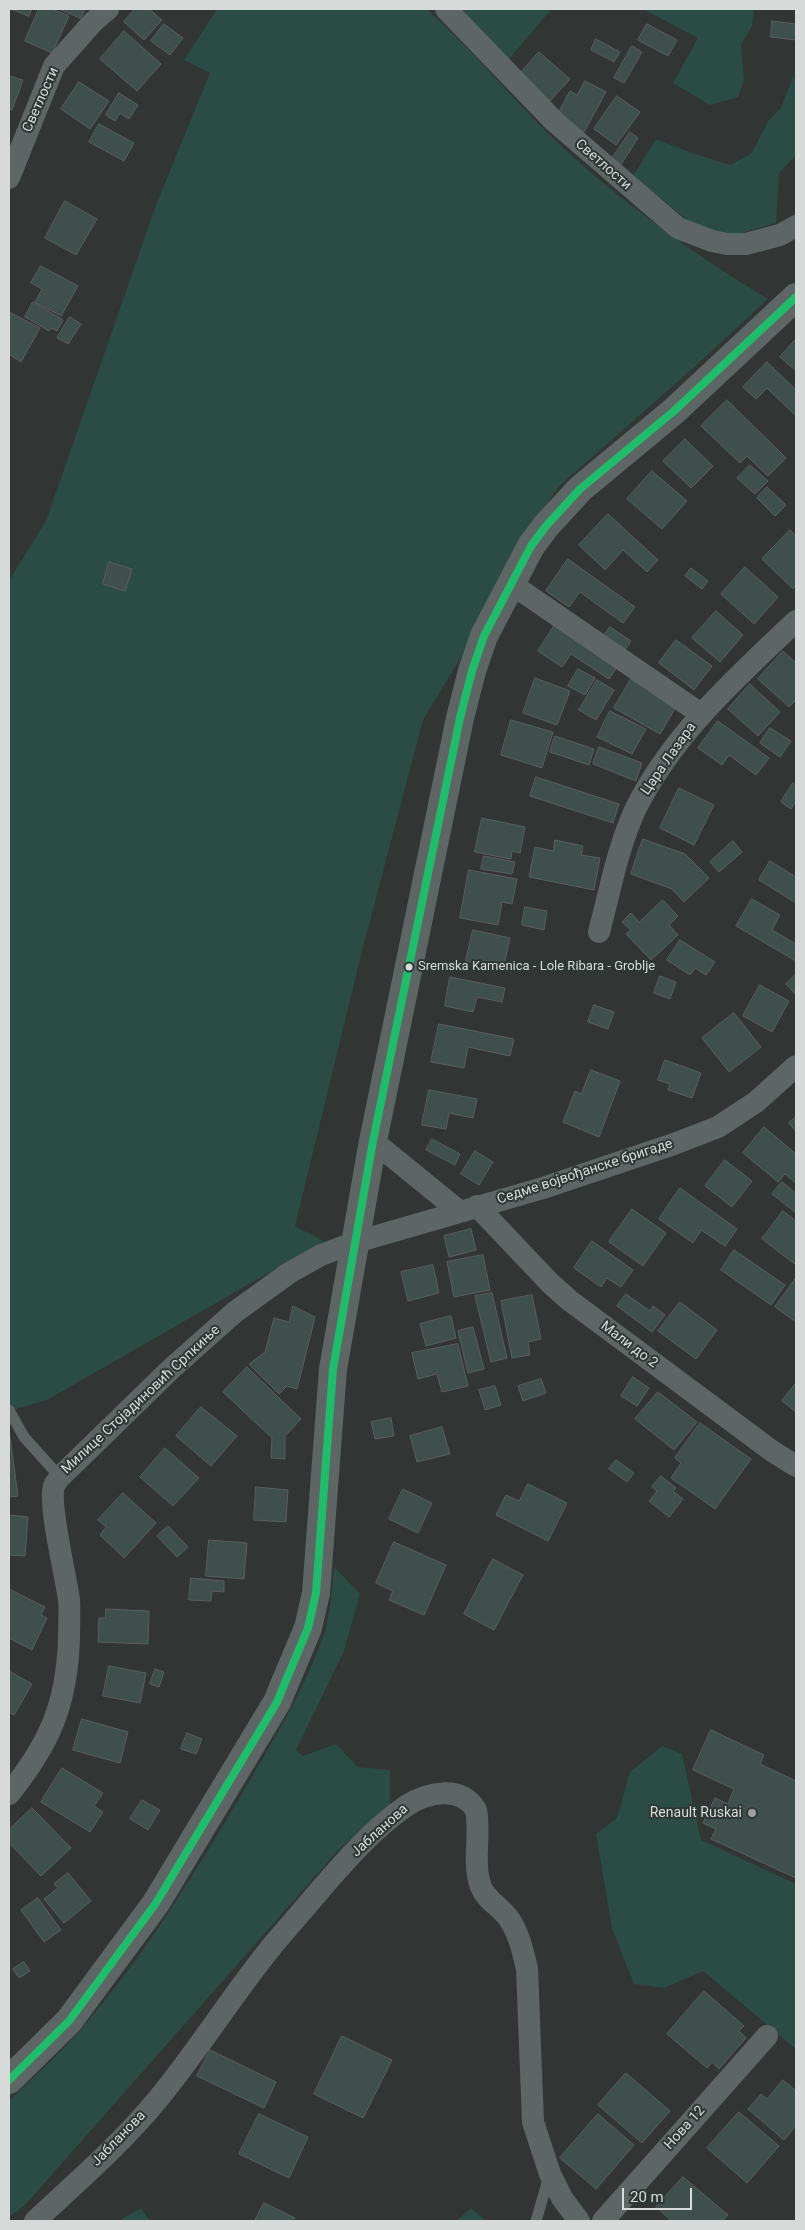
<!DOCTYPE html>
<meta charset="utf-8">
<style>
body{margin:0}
#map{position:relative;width:805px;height:2230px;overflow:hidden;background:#313534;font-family:Roboto,sans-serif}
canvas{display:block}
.frame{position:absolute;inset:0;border:10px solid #d6dbd9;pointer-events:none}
.scale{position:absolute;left:622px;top:2188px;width:70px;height:22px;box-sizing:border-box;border:2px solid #d6dbd9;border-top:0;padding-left:6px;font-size:15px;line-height:18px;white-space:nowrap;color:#d6dbd9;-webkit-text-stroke:4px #2f3735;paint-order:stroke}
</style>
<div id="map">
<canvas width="805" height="2230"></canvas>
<div class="frame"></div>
<div class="scale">20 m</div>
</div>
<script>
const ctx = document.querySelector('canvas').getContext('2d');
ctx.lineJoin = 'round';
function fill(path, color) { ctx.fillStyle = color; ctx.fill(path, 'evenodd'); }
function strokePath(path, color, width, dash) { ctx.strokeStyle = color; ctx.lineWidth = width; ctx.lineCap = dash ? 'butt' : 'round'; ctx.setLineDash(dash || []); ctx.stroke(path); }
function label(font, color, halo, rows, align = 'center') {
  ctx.font = font + ' Roboto,sans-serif'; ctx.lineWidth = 4; ctx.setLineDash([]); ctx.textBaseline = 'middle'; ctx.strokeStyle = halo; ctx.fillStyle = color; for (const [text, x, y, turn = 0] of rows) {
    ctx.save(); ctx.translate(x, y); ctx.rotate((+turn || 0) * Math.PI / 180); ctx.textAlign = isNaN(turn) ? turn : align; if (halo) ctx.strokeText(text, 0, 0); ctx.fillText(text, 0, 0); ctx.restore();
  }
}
const green = new Path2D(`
 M217 9H426C478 54 520 109 571 155 631 209 698 257 768 299L691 370 558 487 513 560 469 644 423 720 362 951 295 1226 324 1241 47 1400 9 1411V581L46 521 156 205 210 73 184 60Z
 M461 9H549L550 11 508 60Z
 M643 9H754L752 26 741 45 744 80 738 97 710 105 673 83 698 38Z
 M793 77 796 78V155L779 173 776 223 734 235 711 230 691 223 633 176 656 139 695 154 730 165 751 154 769 120 781 108Z
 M334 1567 360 1594 344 1651 296 1750 303 1756 336 1744 358 1767 390 1770V1806L340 1848 26 2204 9 2217V2101C33 2077 59 2055 81 2029 144 1957 194 1874 243 1792 273 1740 306 1688 325 1631 331 1610 332 1588 334 1567Z
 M662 1746 682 1754 701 1840 796 1884V2049L703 1971 664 1988 634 1984 612 1928 596 1834 617 1818 630 1772Z
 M141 2208 150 2221H118Z
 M471 2208 486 2221H456Z`);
const building = new Path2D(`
 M11 9H32L29 16Z
 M39 9H52L69 16 52 53 25 41Z
 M59 9H85L81 18Z
 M135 9H149L162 20 144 40 124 22Z
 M772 21 796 24V40L771 37Z
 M164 24 183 38 170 55 151 41Z
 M647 24 677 40 668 56 638 40Z
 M124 31 161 64 137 91 100 59Z
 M596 39 620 52 614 62 591 50Z
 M632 46 642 52 624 83 614 78Z
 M539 52 570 79 550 101 520 74Z
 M9 76 23 80 12 110 9 109Z
 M585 81 606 92 584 132 556 117 570 91 577 95Z
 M79 82 109 101 90 129 61 109Z
 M119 93 138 105 129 119 120 113 115 121 106 115Z
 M617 96 640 112 616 145 594 129Z
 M99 124 134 143 124 161 89 142Z
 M630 132 638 138 618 169 609 163Z
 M65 201 97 219 76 255 45 238Z
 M41 266 78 286 61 316 35 302 42 289 31 283Z
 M33 302 63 320 57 331 51 328 49 331 25 317Z
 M9 312 40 328 21 362 9 354Z
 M70 317 81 324 68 344 57 338Z
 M796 339V369L795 370 780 357Z
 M767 362 796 390V416L767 388 756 399 743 387Z
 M727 400 786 458 768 476 747 456 740 463 701 426Z
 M685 439 713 466 691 488 663 461Z
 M750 465 768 481 755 494 737 478Z
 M652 471 687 501 662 529 627 499Z
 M767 487 786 505 775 516 757 498Z
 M608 514 658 560 647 572 623 550 605 570 579 545Z
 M790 530 796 536V585L793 589 762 559Z
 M568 559 635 607 623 623 580 592 569 607 546 591Z
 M109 562 132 569 125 591 103 584Z
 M745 567 778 597 754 624 721 594Z
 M691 568 708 581 702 589 685 576Z
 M716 611 743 635 720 662 692 638Z
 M556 623 619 664 609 679 571 654 562 667 538 651Z
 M610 627 631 641 624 651 603 637Z
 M676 640 712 666 694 690 659 663Z
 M783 651 796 663V700L789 707 758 679Z
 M578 669 595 678 585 695 568 686Z
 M535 678 570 691 557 725 523 713Z
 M631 679 677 705 660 734 614 708Z
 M597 680 614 690 596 720 579 710Z
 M750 684 780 712 758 736 728 709Z
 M610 711 646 729 632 754 597 737Z
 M511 720 553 732 542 768 501 755Z
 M718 721 769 758 756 775 729 755 722 765 698 748Z
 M770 728 791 741 780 757 760 743Z
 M555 736 594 749 589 765 550 752Z
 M599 747 642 763 636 781 593 764Z
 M536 777 619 804 613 823 530 796Z
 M793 783 796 785V801L791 809 781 802Z
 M679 788 714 805 694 845 660 828Z
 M482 818 525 827 520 853 512 851 511 859 475 852Z
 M643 839 685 854 709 878 684 902 672 889 631 874Z
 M555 840 583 846 581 855 600 858 594 890 529 877 535 847 553 851Z
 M733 841 742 852 719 872 710 862Z
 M484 856 515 862 512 874 481 869Z
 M770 861 796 877V903L759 880Z
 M469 870 517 879 512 904 502 902 498 925 460 918Z
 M752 899 780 915 772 930 796 944V961L736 926Z
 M663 900 678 916 669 925 678 935 651 960 626 934 631 930 622 922 631 913 639 922Z
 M525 907 547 911 544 930 522 925Z
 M473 930 510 938 503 969 466 961Z
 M680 940 715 962 706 975 695 968 690 975 667 960Z
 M796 974V995L786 984Z
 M660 976 676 982 670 999 654 993Z
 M450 977 505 988 502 1002 477 997 473 1012 445 1006Z
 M760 985 789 1001 772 1032 743 1016Z
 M594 1005 614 1012 608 1029 588 1022Z
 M734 1013 761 1047 729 1072 702 1038Z
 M439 1024 514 1039 510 1056 468 1047 464 1068 431 1062Z
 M665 1060 701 1073 692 1098 668 1090 670 1084 658 1080Z
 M591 1070 620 1081 599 1137 563 1122 575 1091 581 1094Z
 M429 1090 477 1099 473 1118 449 1113 446 1129 422 1125Z
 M796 1117V1132L789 1123Z
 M764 1127 796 1154V1183L785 1174 778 1182 743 1153Z
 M432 1139 460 1154 455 1165 426 1150Z
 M475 1151 493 1162 479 1185 461 1174Z
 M725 1160 752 1181 732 1207 705 1186Z
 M782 1182 796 1193V1213L772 1194Z
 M680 1188 737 1229 725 1246 701 1230 693 1243 659 1219Z
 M632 1209 666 1233 643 1266 609 1242Z
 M783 1211 796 1221V1265L762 1239Z
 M471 1229 476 1250 449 1257 444 1236Z
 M592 1241 633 1270 621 1287 607 1278 601 1287 574 1268Z
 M734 1250 785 1285 771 1305 721 1270Z
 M483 1255 490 1290 454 1297 447 1262Z
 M433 1265 439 1293 408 1301 401 1272Z
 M796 1278V1322L775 1307Z
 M492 1293 507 1358 491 1362 475 1296Z
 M626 1294 650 1311 653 1306 665 1315 652 1332 617 1306Z
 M532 1295 541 1339 528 1342 530 1355 512 1358 501 1301Z
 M680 1302 717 1330 696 1359 658 1331Z
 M293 1306 315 1317 297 1389 287 1386 279 1394 249 1364 265 1352 274 1318 289 1322Z
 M451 1316 456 1338 426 1346 420 1324Z
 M473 1327 484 1369 468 1373 458 1331Z
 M458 1344 468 1386 442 1392 437 1374 418 1379 412 1353Z
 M247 1367 301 1419 285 1436V1459L271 1458 272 1438 223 1392Z
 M633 1377 649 1388 637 1406 621 1396Z
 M541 1379 546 1393 523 1401 518 1386Z
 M796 1383V1412L782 1401Z
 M495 1386 501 1405 485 1410 479 1390Z
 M658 1392 697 1422 674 1450 635 1419Z
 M201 1407 237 1436 211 1466 176 1436Z
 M391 1418 394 1436 375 1439 371 1422Z
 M700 1423 751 1459 715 1509 671 1478 681 1463 675 1458Z
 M442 1427 450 1454 417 1462 410 1436Z
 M9 1430 18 1496 9 1497Z
 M165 1448 199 1478 173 1506 140 1477Z
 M616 1460 634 1473 627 1482 609 1469Z
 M661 1476 676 1488 673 1491 683 1499 669 1517 649 1501 657 1491 652 1487Z
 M528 1484 567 1503 548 1541 496 1515 506 1495 519 1501Z
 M256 1487 288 1490 286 1522 254 1520Z
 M403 1489 432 1503 418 1533 389 1519Z
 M123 1493 156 1523 124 1558 100 1535 106 1527 98 1520Z
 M9 1515 28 1517 25 1556 9 1555Z
 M168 1526 188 1547 177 1557 157 1536Z
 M209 1540 247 1543 244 1579 206 1576Z
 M394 1542 446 1565 424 1615 389 1600 393 1591 376 1583Z
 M493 1559 523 1575 494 1630 464 1614Z
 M191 1578 224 1581V1592L212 1591 211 1601 189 1600Z
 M9 1589 45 1607 41 1615 47 1618 32 1650 9 1638Z
 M106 1609 149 1611 148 1644 98 1642 99 1618H105Z
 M109 1666 146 1673 140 1703 103 1696Z
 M155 1669 164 1672 159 1687 150 1684Z
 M9 1671 32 1684 14 1715 9 1712Z
 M82 1719 128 1732 120 1763 73 1750Z
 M711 1730 764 1755 760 1764 796 1781V1878L711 1839 716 1829 703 1823 715 1798 728 1804 734 1789 693 1770Z
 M187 1733 202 1739 196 1754 181 1749Z
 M62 1768 103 1793 94 1806 103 1812 90 1832 41 1802Z
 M142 1800 160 1810 148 1830 130 1819Z
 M32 1808 71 1848 41 1876 9 1843V1830Z
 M68 1873 91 1901 64 1923 44 1899 58 1888 54 1884Z
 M38 1898 61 1930 44 1942 21 1910Z
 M24 1962 30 1971 19 1978 13 1969Z
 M704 1991 744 2026 739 2031 746 2038 719 2069 712 2062 707 2068 667 2034Z
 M342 2036 392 2060 363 2118 314 2094Z
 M210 2050 276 2082 264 2108 197 2076Z
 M626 2073 670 2111 642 2143 598 2105Z
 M783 2080 796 2091V2126L784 2140 748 2109 761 2094 767 2099Z
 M739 2112 779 2146 747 2183 707 2148Z
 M259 2114 308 2137 289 2178 239 2154Z
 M598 2114 634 2145 596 2189 560 2158Z
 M683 2177 728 2215 722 2221H672L656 2207Z
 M264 2203 295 2218 293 2221H255Z`);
const service = new Path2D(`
 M9 1410 24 1437 60 1477
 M536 2221 549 2176`);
const minor = new Path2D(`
 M446 9 555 122 678 228 712 241 727 244H746L780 235 796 226
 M9 178 54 66 93 22 108 9
 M510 583 701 714
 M599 932C610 891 618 846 636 808 673 734 737 677 796 621
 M373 1141 459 1211
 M477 1206 550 1283 569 1300 772 1451 796 1466
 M9 1794C50 1743 67 1704 69 1638 69 1625 70 1612 69 1600 66 1576 48 1504 54 1486 55 1483 58 1480 60 1477L172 1368 235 1312 289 1273 321 1255 356 1242 543 1188 674 1144 718 1127 756 1102 796 1066
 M35 2221C77 2182 122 2143 158 2099 199 2049 233 1994 273 1945 289 1926 305 1908 320 1890 346 1860 373 1829 406 1806 427 1792 461 1785 476 1810 481 1835 472 1863 481 1887 486 1900 501 1907 509 1919 519 1933 523 1952 527 1969L533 2122 550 2174 562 2198 579 2221
 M603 2221 767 2036`);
const tertiary = new Path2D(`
 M9 2080 69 2021 156 1903 277 1702 308 1628 316 1593 333 1369 373 1141 460 718 472 671 484 636 531 546 546 526 580 489 674 411 796 297`);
const bus1 = new Path2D(`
 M9 2080 69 2021 156 1903 277 1702 308 1628 316 1593 333 1369 373 1141 460 718 472 671 484 636 531 546 546 526 580 489 674 411 796 297`);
const markers = [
 [409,967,4.5,"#d6dbd9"],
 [752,1813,5,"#9ca19f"]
];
const busNames = [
 ["Sremska Kamenica - Lole Ribara - Groblje",418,967]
];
const streetNames = [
 ["Светлости",41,100,-66],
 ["Светлости",603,165,41],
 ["Цара Лазара",669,759,-55],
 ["Седме војвођанске бригаде",585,1172,-18],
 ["Мали до 2",629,1345,37],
 ["Милице Стојадиновић Српкиње",141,1400,-43],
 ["Јабланова",380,1831,-42],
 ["Нова 12",685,2128,-48],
 ["Јабланова",119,2139,-46]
];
const poiNames = [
 ["Renault Ruskai",742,1813]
];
fill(green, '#2a4c44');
fill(building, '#3f4f4c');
strokePath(building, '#5b5f5e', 1);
strokePath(service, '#5d6664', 11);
strokePath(minor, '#5d6664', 22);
strokePath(tertiary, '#5d6664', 28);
strokePath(bus1, '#20bc6c', 8);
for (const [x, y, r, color] of markers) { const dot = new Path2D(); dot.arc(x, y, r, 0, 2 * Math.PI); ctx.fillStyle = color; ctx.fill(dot); strokePath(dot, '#2f3735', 2); }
label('13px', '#d6dbd9', '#2f3735', busNames, 'left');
label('14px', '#d6dbd9', '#2f3735', streetNames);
label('14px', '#d6dbd9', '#2f3735', poiNames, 'right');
</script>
